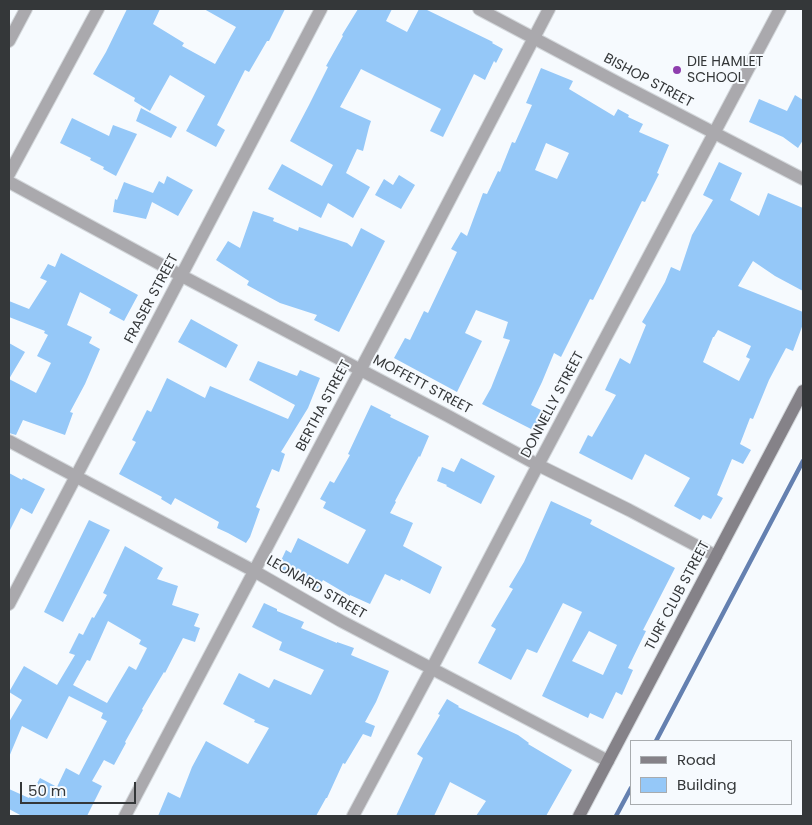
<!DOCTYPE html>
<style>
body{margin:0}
#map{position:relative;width:812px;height:825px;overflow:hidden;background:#f6fafe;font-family:Poppins,sans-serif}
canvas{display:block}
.frame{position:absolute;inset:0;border:10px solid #343739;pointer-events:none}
.legend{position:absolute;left:630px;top:740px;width:162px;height:65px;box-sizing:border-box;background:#f6fafe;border:1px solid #a8acaf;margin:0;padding:6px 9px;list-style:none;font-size:15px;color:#343739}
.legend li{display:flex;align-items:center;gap:10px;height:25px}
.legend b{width:25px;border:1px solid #a8acaf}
.scale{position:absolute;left:20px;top:782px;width:116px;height:22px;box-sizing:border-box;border:2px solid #343739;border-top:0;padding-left:6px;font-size:15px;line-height:18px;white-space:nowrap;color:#343739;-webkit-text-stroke:4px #f6fafe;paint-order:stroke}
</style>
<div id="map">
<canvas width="812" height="825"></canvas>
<div class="frame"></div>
<ul class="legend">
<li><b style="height:6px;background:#858288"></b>Road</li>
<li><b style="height:14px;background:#95c8f8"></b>Building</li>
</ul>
<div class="scale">50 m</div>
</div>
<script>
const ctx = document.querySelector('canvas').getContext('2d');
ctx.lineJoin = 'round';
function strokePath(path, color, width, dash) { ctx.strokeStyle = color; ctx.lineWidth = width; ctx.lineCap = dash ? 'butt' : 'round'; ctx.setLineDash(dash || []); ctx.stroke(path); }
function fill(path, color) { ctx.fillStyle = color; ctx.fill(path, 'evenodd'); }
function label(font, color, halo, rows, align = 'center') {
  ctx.font = font + ' Poppins,sans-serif'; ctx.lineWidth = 4; ctx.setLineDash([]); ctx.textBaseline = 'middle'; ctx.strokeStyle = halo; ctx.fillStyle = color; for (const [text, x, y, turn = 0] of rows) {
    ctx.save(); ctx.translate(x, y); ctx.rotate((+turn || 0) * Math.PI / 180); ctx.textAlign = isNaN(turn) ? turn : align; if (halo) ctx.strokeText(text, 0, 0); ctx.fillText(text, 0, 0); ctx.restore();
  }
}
const stream = new Path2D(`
 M656 741 803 461
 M616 816 631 788`);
const building = new Path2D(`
 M127 9H160L153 24 184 43 182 46 215 64 236 27 204 9H285L269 41H267L249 72 245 70 217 125 225 130 216 147 186 131 205 96 170 75 150 111 134 101 135 98 93 74 106 52Z
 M358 9H392L386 21 407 32 419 9H425L493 42 492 43 503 49 496 63 494 61 485 80 474 74 443 137 430 131 441 109 361 69 340 107 371 121 369 127 363 151 357 149 346 173 370 187 353 218 328 203 321 218 268 189 282 164 322 186 333 165 290 141 309 105 328 67 326 66 343 36 342 35Z
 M541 68 573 81 569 89 614 116 618 109 629 115 628 117 643 124 639 132 669 145 657 173 659 174 645 202 642 201 593 300 590 299 561 357 554 353 542 382 531 405 543 411 533 430 482 404 491 388 510 340 503 338 508 322 476 310 465 333 482 341 457 392 394 358 405 338 410 340 424 311 428 313 457 252 451 249 461 232 467 236 483 193 487 194 498 171 500 172 512 142 515 143 532 105 526 103ZM546 143 569 153 557 179 535 170Z
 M795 95 803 100V140L798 148 783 137 749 122 759 99 787 111Z
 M141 108 177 127 171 138 136 121Z
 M72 118 109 136 113 125 137 134 116 176 103 169 104 167 90 160 91 158 60 143Z
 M719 162 742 173 730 200 759 216 768 193 803 208V291L775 276 753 261 738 286 803 312V324L793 351 786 348 769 380 753 419 750 418 740 444 751 450 743 464 732 459 717 495 723 498 711 519 703 515 700 520 674 506 690 478 645 454 632 480 579 453 588 435 592 437 616 395 605 390 620 358 630 364 646 325 642 322 665 282 671 267 680 271 692 235 713 200 703 195ZM718 330 751 346 746 357 750 359 739 381 703 362 713 337H714Z
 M399 175 415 185 401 209 375 195 384 179 393 185Z
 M167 176 193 190 178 216 152 202 146 219 113 212 115 199 117 200 124 182 153 193 159 181 164 184Z
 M253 211 274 218 273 221 298 231 299 227 347 243 352 247 361 228 385 241 339 332 314 320 317 315 280 303 247 285 249 281 216 260 228 241 240 248Z
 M61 253 138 295 124 321 109 313 111 309 80 292 67 325 92 337 89 343 100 349 85 384 70 412 73 413 65 435 23 420 16 435 9 433V343L25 352 9 379 36 393 51 363 37 356 48 335 44 333 45 331 9 317V301L29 309 47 281 40 278 48 264 55 267Z
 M191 319 238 345 226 368 178 342Z
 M258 361 297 376 300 370 320 378 308 408 281 452 285 454 279 472 272 469 256 507 260 509 250 537 246 543 228 533 217 528 219 522 175 498 171 505 161 499 162 497 119 474 136 442 132 440 147 410 151 412 167 378 205 398 210 386 288 419 295 405 249 380Z
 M371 405 391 415 390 417 429 436 420 457 419 456 395 501 396 502 390 513 413 523 403 546 442 567 430 594 401 579 400 581 385 574 370 604 350 595V596L323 580 318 589 277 569 286 550 291 553 298 538 348 564 366 530 323 508 326 502 320 499 330 481 334 483 350 455 348 454Z
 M461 458 495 476 481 504 446 486 447 485 437 481 442 467 454 472Z
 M9 473 22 480 23 478 45 489 32 514 21 508 9 532Z
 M551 501 592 520 590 524 675 568 643 630 646 631 628 668 633 670 622 695 616 692 603 719 590 713 588 718 542 696 582 612 563 603 537 653 527 649 511 680 478 663 496 629 491 626 513 589 509 587 524 562ZM589 631 617 645 603 675 572 661Z
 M89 520 110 530 63 622 44 612Z
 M125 546 163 568 157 579 178 586 172 605 199 614 194 626 200 628 195 642 183 638 165 673 164 672 142 709 143 710 125 742 126 743 114 765 104 760 92 781 102 786 87 816H22L9 809V789L29 798 40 778 57 787 66 768 79 775 107 721 101 718 103 713 69 696 47 739 22 726 9 757V722L22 700 9 692 24 666 57 685 75 655 69 653 79 633 83 635 92 617 94 618 107 595 103 593ZM108 621 141 640 139 644 147 648 136 670 129 666 107 703 73 685 87 660 90 661Z
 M264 603 277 609V611L304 622 301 628 337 643V642L354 648 351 655 389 671 376 702 365 722 375 726 371 737 363 734 345 764 343 763 327 798H326L316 816H158L168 792 180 798 192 767 206 741 248 764 269 728 254 722 255 720 223 704 239 673 269 688 274 679 311 695 324 670 279 650 282 642 252 627Z
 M447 699 459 706 458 707 518 735 529 743 528 744 572 770 546 816H476L486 801 450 782 434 816H396L423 758 417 754 440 715 438 714Z`);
const street = new Path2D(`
 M479 9 622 85 803 179
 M9 41 26 9
 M9 174 98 9
 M9 182 182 276 448 416 538 465 629 510 716 556
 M9 441 254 571 341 621 608 761
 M9 604 321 9
 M125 816 412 272 549 9
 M353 816 432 668 538 465 780 9`);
const secondary = new Path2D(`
 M579 816 803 391`);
const markers = [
 [677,70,5,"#8e3eae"]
];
const poiNames = [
 ["DIE HAMLET",687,62],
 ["SCHOOL",687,78]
];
const streetNames = [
 ["BISHOP STREET",648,81,28],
 ["FRASER STREET",152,299,-62],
 ["MOFFETT STREET",422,385,28],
 ["DONNELLY STREET",553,405,-62],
 ["BERTHA STREET",324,406,-62],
 ["LEONARD STREET",316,588,30],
 ["TURF CLUB STREET",678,596,-62]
];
strokePath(stream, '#6480b0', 4.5);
fill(building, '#95c8f8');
strokePath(street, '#d3d7db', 14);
strokePath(secondary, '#d3d7db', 14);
strokePath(street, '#aaa9ad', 12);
strokePath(secondary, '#858288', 12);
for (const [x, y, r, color] of markers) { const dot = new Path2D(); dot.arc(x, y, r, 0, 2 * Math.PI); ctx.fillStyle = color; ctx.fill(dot); strokePath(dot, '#f6fafe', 2); }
label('14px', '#343739', '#f6fafe', poiNames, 'left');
label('14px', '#343739', '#f6fafe', streetNames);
</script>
